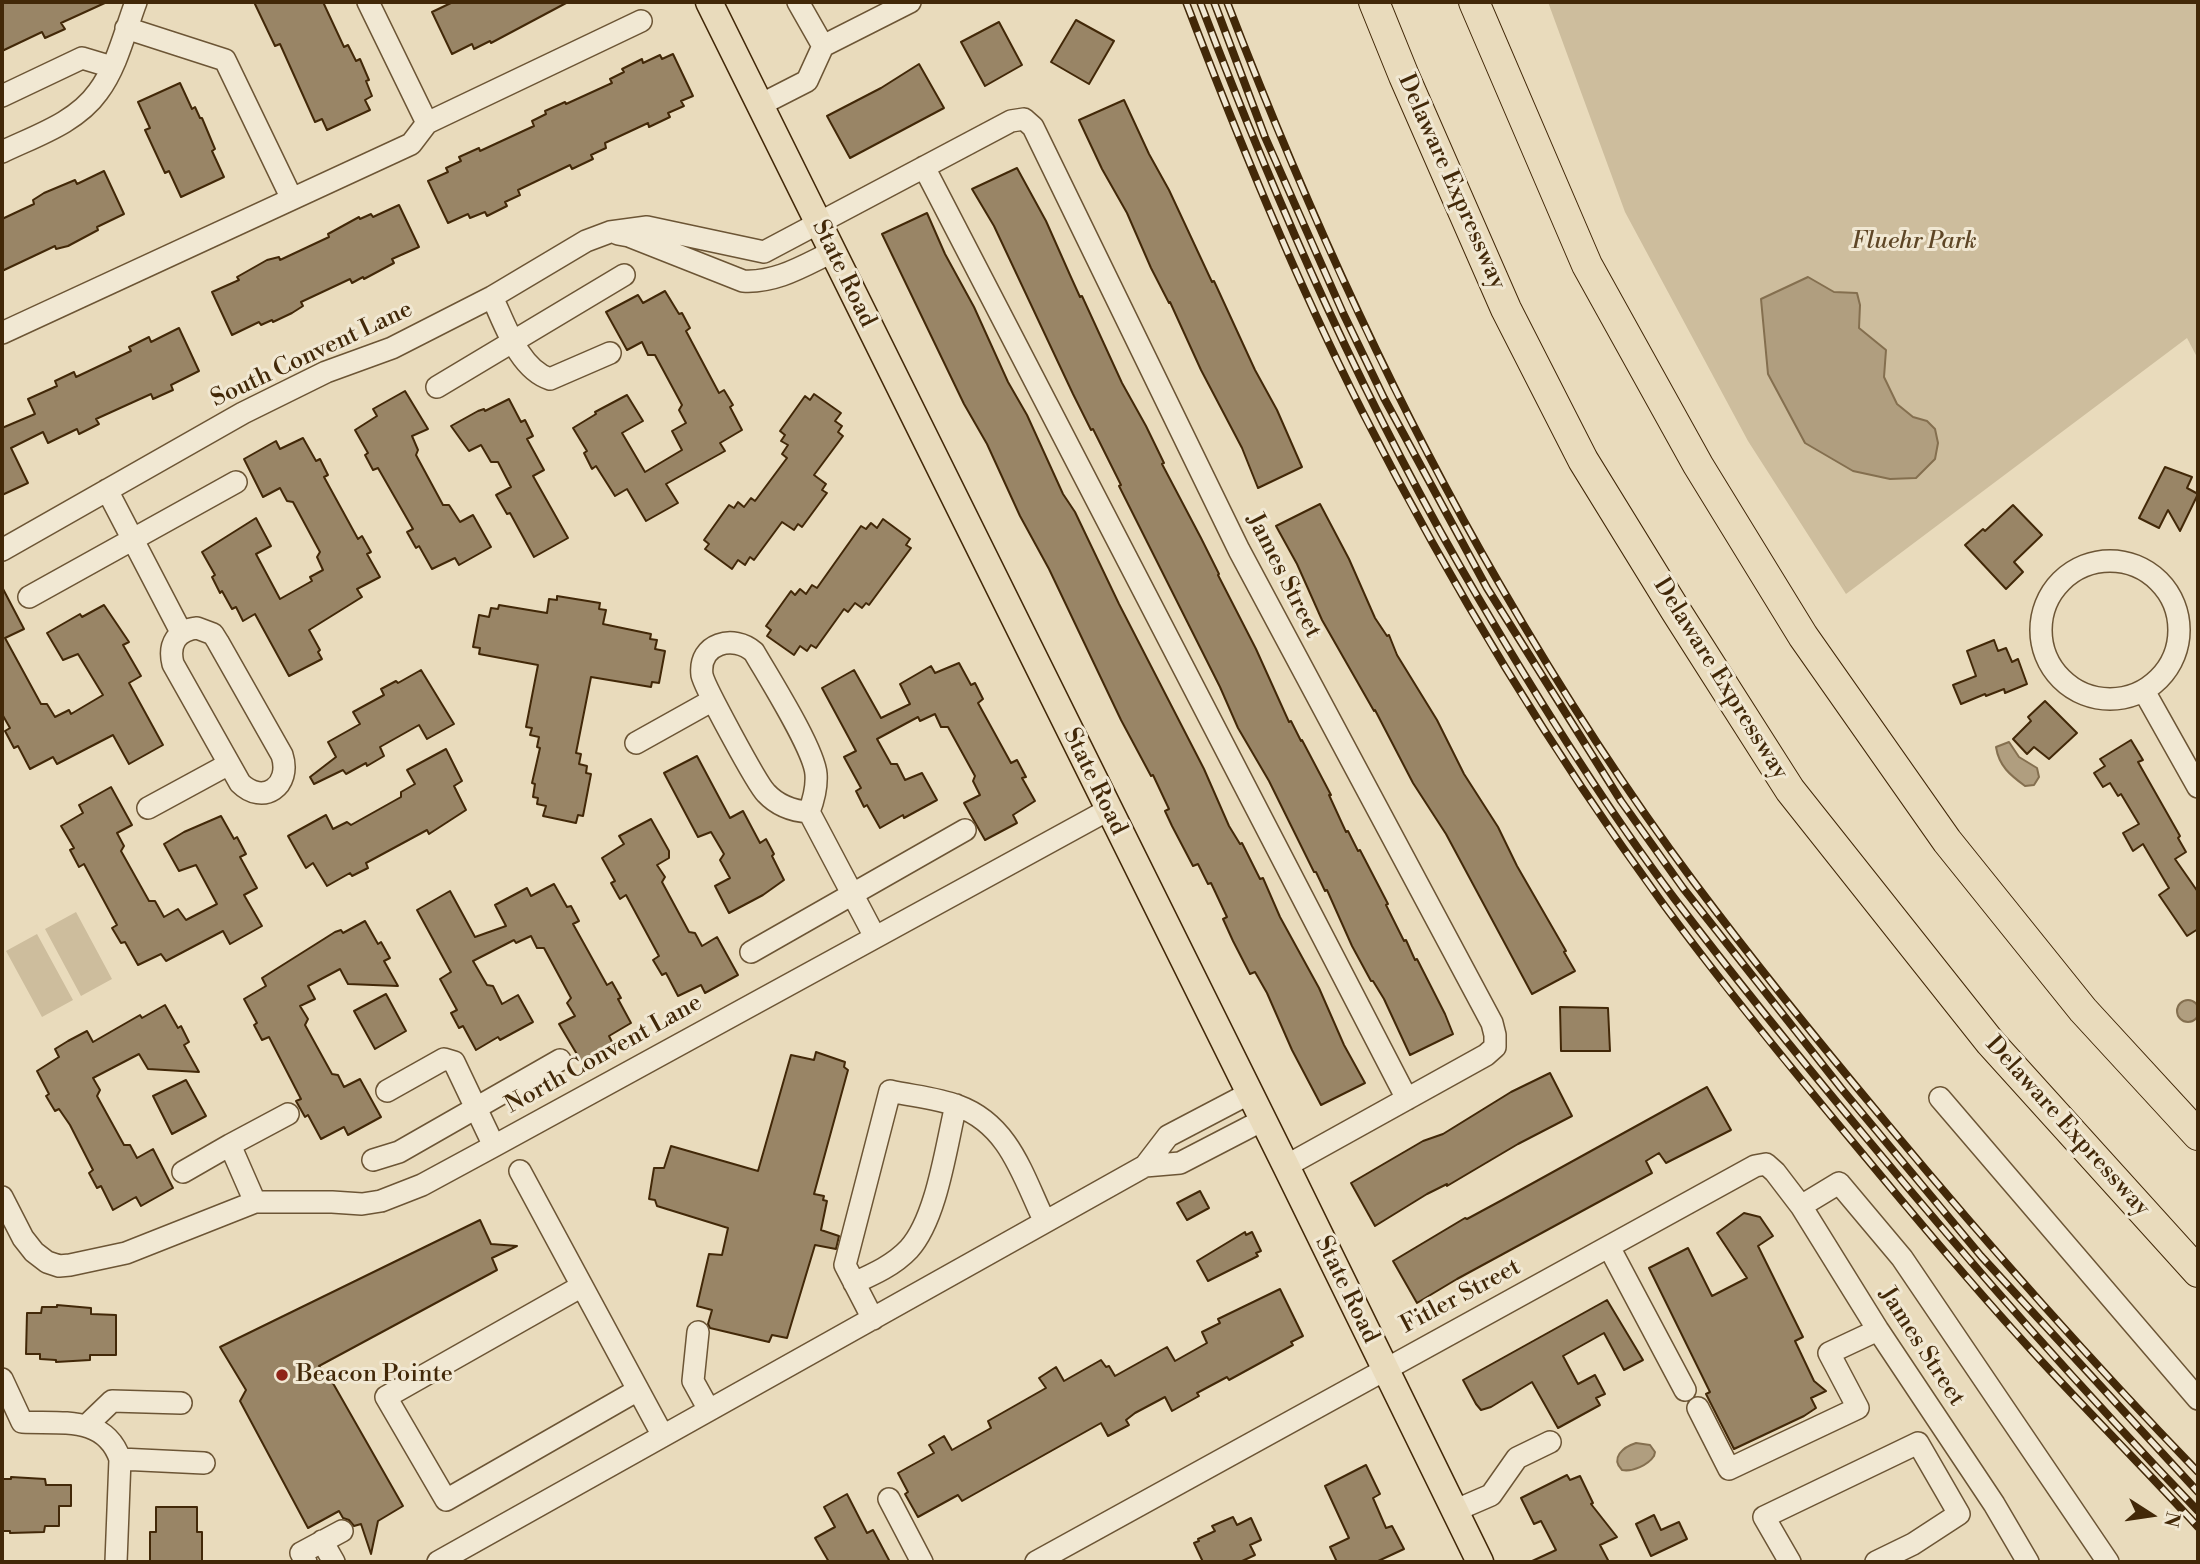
<!DOCTYPE html>
<style>
body{margin:0}
#map{position:relative;width:2200px;height:1564px;overflow:hidden;background:#e9dbbc;font-family:"Libre Bodoni",serif}
canvas{display:block}
.frame{position:absolute;inset:0;border:4px solid #422808;pointer-events:none}
.north{position:absolute;left:2116px;top:1480px;width:70px;height:70px;-webkit-text-stroke:5px #f1e8d3;paint-order:stroke;rotate:102deg;font-size:19px;font-weight:700;line-height:28px;text-align:center;color:#422808}
.north::after{content:'';display:block;margin:auto;width:24px;height:32px;background:#422808;clip-path:polygon(50% 0,100% 100%,50% 72%,0 100%)}
</style>
<div id="map">
<canvas width="2200" height="1564"></canvas>
<div class="frame"></div>
<div class="north">N</div>
</div>
<script>
const ctx = document.querySelector('canvas').getContext('2d');
ctx.lineJoin = 'round';
function fill(path, color) { ctx.fillStyle = color; ctx.fill(path, 'evenodd'); }
function strokePath(path, color, width, dash) { ctx.strokeStyle = color; ctx.lineWidth = width; ctx.lineCap = dash ? 'butt' : 'round'; ctx.setLineDash(dash || []); ctx.stroke(path); }
function label(font, color, halo, rows, align = 'center') {
  ctx.font = font + ' "Libre Bodoni",serif'; ctx.lineWidth = 6; ctx.setLineDash([]); ctx.textBaseline = 'middle'; ctx.strokeStyle = halo; ctx.fillStyle = color; for (const [text, x, y, turn = 0] of rows) {
    ctx.save(); ctx.translate(x, y); ctx.rotate((+turn || 0) * Math.PI / 180); ctx.textAlign = isNaN(turn) ? turn : align; if (halo) ctx.strokeText(text, 0, 0); ctx.fillText(text, 0, 0); ctx.restore();
  }
}
const green = new Path2D(`
 M1548 2H2198V359L2187 338 1846 594 1748 441 1625 212Z
 M76 912 112 979 81 996 45 929Z
 M37 934 73 1000 42 1017 6 951Z`);
const water = new Path2D(`
 M1808 277 1834 292 1857 293 1860 305 1859 328 1886 350 1884 377 1897 404 1913 417 1927 421 1935 429 1938 443 1935 459 1916 478 1890 479 1853 471 1805 443 1768 374 1761 299Z
 M2009 742 2019 757 2037 768 2039 777 2034 785 2025 786C2010 775 1999 766 1996 747Z
 M2177 1011a11 11 0 1 1 22 0a11 11 0 1 1-22 0Z
 M1636 1443 1650 1445 1655 1452 1654 1456C1648 1465 1633 1472 1622 1470 1610 1458 1623 1447 1636 1443Z`);
const building = new Path2D(`
 M2 2H107L61 23 65 29 45 38 42 32 2 51Z
 M254 2H323L344 47 348 45 356 61 360 59 369 80 366 81 372 96 365 100 370 110 327 130 322 119 315 122 280 44 275 46Z
 M453 2H568L491 43 490 41 474 49 472 44 452 54 432 12Z
 M1076 20 1114 41 1089 84 1051 62Z
 M999 22 1022 65 985 86 961 42Z
 M673 54 693 96 681 101 684 106 668 113 670 117 649 127 648 123 605 143 606 148 591 155 593 159 572 169 570 165 518 190 520 195 505 202 507 206 487 216 485 212 470 218 468 214 448 223 428 181 448 172 446 168 461 161 459 157 479 148 480 151 534 126 532 121 546 114 545 111 565 102 566 104 612 83 610 79 624 72 622 69 642 59 643 63 660 55 662 59Z
 M919 64 944 108 850 158 827 116 881 88Z
 M180 83 192 109 195 107 200 118H202L215 149 212 151 224 177 181 197 169 171 165 173 145 130 150 128 138 102Z
 M1124 100 1149 154 1169 190 1212 282 1214 281 1255 370 1277 410 1302 467 1258 488 1242 448 1201 370 1170 302 1169 303 1151 268 1127 213 1102 169 1079 120Z
 M1017 168 1046 221 1070 275 1080 297 1082 296 1122 383 1146 426 1164 463 1162 464 1201 538 1219 574 1218 575 1256 649 1289 722 1291 721 1301 741 1302 740 1331 795H1329L1346 832 1348 831 1358 851 1360 850 1388 904 1386 905 1404 941 1406 940 1415 960 1417 959 1445 1014 1453 1034 1410 1055 1384 999 1373 981H1371L1352 946 1327 890 1325 891 1316 872H1314L1269 781 1238 728 1220 687 1119 486 1121 485 1093 429 1091 430 1073 394 994 226 972 189Z
 M104 171 124 214 97 227 98 230 68 246 56 249 55 246 2 271V219L34 204 33 200 44 193 75 180 77 184Z
 M399 205 419 247 392 259 394 263 364 279 363 277 352 283 350 279 301 302 303 306 292 313 273 322 272 320 261 325 259 322 232 335 212 292 239 280 237 277 267 260 279 257 280 260 329 237 328 234 359 217 360 219 371 214 373 217Z
 M927 213 945 254 974 307 1008 382 1027 415 1063 494 1075 512 1119 604 1204 769 1229 826 1240 844 1242 843 1260 879 1263 878 1280 917 1319 988 1344 1045 1365 1083 1321 1105 1292 1050 1267 993 1255 972 1250 974 1233 941 1223 919 1227 917 1211 883 1208 884 1198 864 1193 866 1172 826 1165 811 1169 809 1153 775 1151 776 1121 720 1049 569 1020 516 987 444 964 404 882 234Z
 M665 291 679 314 682 313 690 328 686 331 719 393 724 390 733 405 730 407 742 430 720 443 725 451 666 484 678 503 646 521 627 489 615 496 596 466 592 469 584 453 587 451 573 428 596 414 595 412 627 395 643 421 622 433 645 472 682 450 672 431 686 423 679 410 682 405 655 355H648L642 342 627 350 606 312 638 295 643 303Z
 M179 328 199 371 171 385 173 390 153 399 151 394 96 419 99 424 79 434 77 429 48 443 43 432 11 448 28 483 2 495V428L35 414 28 399 57 386 55 381 74 372 76 377 131 351 129 347 149 337 151 342Z
 M405 391 428 429 412 436 418 450 416 455 443 505H449L460 522 473 515 491 547 459 565 455 558 432 569 419 546 416 548 407 532 413 529 378 468 373 470 365 455 368 453 355 430 377 416 373 409Z
 M814 394 841 413 835 421 842 426 838 432 843 436 814 475 826 484 822 490 827 493 802 527 798 524 794 530 782 522 754 560 750 557 745 565 738 560 732 569 705 549 709 544 704 540 729 505 734 508 738 502 744 507 751 498 755 501 787 458 782 454 788 445 781 441 785 435 780 431 805 396 810 400Z
 M509 399 521 422 525 420 533 436 527 439 544 470 533 476 568 538 534 557 510 513 507 514 496 495 511 487 498 462H491L481 445 469 451 451 426 478 411 484 409 485 411Z
 M303 438 316 461 320 459 328 475 324 477 358 539 362 536 371 552 367 554 380 577 357 589 362 597 309 630 320 650 318 652 322 659 289 676 255 614 243 621 236 607 232 609 222 591 220 593 212 577 215 575 202 552 256 518 271 546 256 554 280 599 312 581 310 577 323 570 317 557 320 552 293 502 287 501 280 488 263 497 244 459 276 441 280 449Z
 M2165 467 2192 477 2187 488 2198 494 2180 531 2168 510 2159 528 2139 518Z
 M1320 504 1349 559 1375 618 1387 636 1389 635 1397 655 1437 720 1464 774 1498 827 1517 866 1566 951 1564 952 1575 971 1532 994 1446 834 1413 783 1375 710 1374 711 1322 620 1297 564 1276 526Z
 M2013 505 2042 535 2014 562 2023 572 2006 589 1965 545 1983 529 1985 531Z
 M883 519 910 539 906 545 911 548 869 605 866 603 862 608 855 603 848 612 844 609 816 648 811 645 807 651 800 646 794 655 767 636 771 630 766 626 791 591 795 595 800 589 806 594 812 585 817 588 861 526 866 529 871 523 877 528Z
 M2 587 24 629 5 638 41 704H47L55 717 69 710 71 714 103 695 78 654 63 660 47 633 80 614 82 617 104 605 129 642 123 645 141 676 129 683 163 745 129 764 113 735 57 764 53 757 30 769 18 746 14 748 5 731 10 728 2 714Z
 M557 596 600 603 599 609 606 610 603 624 651 634 650 639 657 640 655 649 665 651 659 683 652 682 651 687 591 677 576 753 581 754 579 764 587 766 586 773 591 774 583 816 578 815 576 823 543 816 546 806 537 804 538 798 533 797 535 784 532 783 540 748 537 747 539 737 530 735 532 728 526 727 538 665 479 654 480 648 473 647 479 615 489 617 491 608 498 609 499 605 547 613 549 599 557 600Z
 M1994 640 1998 651 2006 648 2012 662 2018 659 2027 684 2005 693 2004 689 1986 696 1985 694 1961 704 1953 685 1976 676 1967 651Z
 M959 663 971 685 975 683 983 699 978 703 1011 763 1017 760 1026 777 1022 778 1035 801 1013 815 1017 823 985 840 964 803 980 795 973 781 975 776 948 727H941L935 714 920 721 918 717 877 739 891 764H897L905 780 922 773 937 800 904 818 903 815 880 828 867 805 864 807 856 791 861 788 844 757 856 751 822 688 854 670 881 718 910 704 900 684 931 666 935 673Z
 M421 670 454 724 427 739 419 725 380 747 384 756 367 766 366 763 346 774 343 770 314 784 310 777 336 757 328 742 360 724 353 712 384 695 381 689 396 681 398 683Z
 M2045 701 2077 733 2049 759 2034 747 2027 754 2013 739 2031 721 2028 717Z
 M2131 740 2143 760 2138 762 2180 836 2178 838 2186 852 2175 859 2198 892V929L2187 936 2159 895 2169 888 2143 844 2133 851 2123 833 2139 824 2121 794 2118 796 2110 783 2103 787 2094 773 2105 766 2100 759Z
 M446 749 462 781 454 786 466 810 429 834 427 830 366 863 368 868 352 876 350 873 327 886 313 863 306 868 288 836 326 815 333 829 347 822 351 825 401 797V792L415 784 407 770Z
 M697 756 730 818 743 811 760 843 766 839 774 854 772 856 784 880 763 895 729 913 715 886 730 878 720 860 724 854 711 832 698 837 664 773Z
 M111 787 132 825 117 833 124 846 121 851 149 901H155L164 917 178 909 186 920 217 904 196 865 179 871 164 844 184 832 221 816 234 839 237 837 246 854 240 857 257 888 244 895 262 926 230 944 223 931 166 961 161 954 138 965 125 942 121 943 112 928 117 925 84 864 79 867 70 850 74 848 61 826 83 813 79 805Z
 M651 819 669 851V858L657 865 665 877 662 882 689 932 695 933 702 946 717 937 738 975 705 993 701 985 678 996 666 973 662 975 653 960 659 956 626 895 620 899 611 883 615 881 602 858 624 844 619 836Z
 M554 884 567 907 571 906 579 921 573 924 607 985 612 982 621 998 618 999 631 1023 609 1036 613 1044 581 1061 559 1024 575 1016 567 1003 571 998 544 948H537L531 936 516 943 514 940 473 961 487 985 493 986 502 1004 518 995 533 1022 500 1040 498 1037 476 1050 463 1026 459 1028 451 1013 457 1010 440 979 451 972 417 910 450 891 475 937 506 926 495 905 527 888 531 896Z
 M365 921 378 944 381 942 390 958 384 961 398 986 348 984 340 969 308 986 315 999 300 1006 308 1019 305 1025 332 1074 338 1075 344 1087 360 1079 381 1117 348 1135 344 1127 321 1139 308 1115 305 1117 296 1101 301 1099 269 1037 262 1040 254 1025 257 1023 244 999 266 986 262 978 335 932 341 930 343 933Z
 M386 994 406 1031 375 1049 354 1011Z
 M165 1005 178 1028 181 1026 189 1042 184 1045 199 1072 148 1069 139 1054 93 1078 100 1090 97 1096 124 1145H130L137 1158 153 1149 173 1188 141 1206 136 1197 113 1210 101 1186 97 1188 89 1173 93 1170 70 1125 59 1109 55 1111 46 1096 49 1094 37 1071 59 1057 55 1049 68 1041 87 1031 93 1042 140 1015 142 1018Z
 M1560 1007 1608 1008 1610 1051H1561Z
 M816 1052 845 1062 844 1067 848 1070 814 1194 824 1196 823 1200 827 1201 821 1230 839 1236 836 1249 815 1245 787 1338 772 1335 769 1342 710 1328 708 1324 712 1310 697 1306 709 1254 722 1255 728 1228 657 1206 655 1200 649 1199 654 1168H664L671 1146 758 1171 791 1055 814 1060Z
 M1550 1073 1572 1116 1518 1144 1447 1186V1184L1427 1194 1375 1226 1351 1183 1423 1141 1443 1134 1511 1092Z
 M186 1080 206 1116 172 1134 153 1096Z
 M1707 1087 1731 1130 1666 1163 1659 1153 1646 1161 1652 1173 1457 1279 1417 1303 1393 1261 1465 1218 1467 1219 1504 1199Z
 M1200 1191 1209 1208 1187 1220 1177 1203Z
 M1744 1213 1760 1217 1773 1236 1758 1246 1803 1337 1795 1341 1814 1381 1826 1391 1811 1398 1816 1408 1804 1416 1734 1449 1706 1394 1710 1392 1649 1268 1688 1248 1712 1296 1747 1278 1717 1233Z
 M480 1220 491 1244 517 1246 492 1258 497 1270 319 1366 334 1385 403 1506 378 1521 371 1554 361 1524 354 1526 349 1520 343 1518 339 1511 308 1528 240 1401 246 1390 220 1347Z
 M1245 1232 1246 1235 1252 1232 1261 1251 1256 1253 1258 1256 1208 1281 1197 1261Z
 M1280 1289 1303 1336 1291 1342 1293 1345 1229 1380 1227 1377 1197 1393 1199 1396 1172 1411 1165 1397 1135 1413 1126 1420 1129 1425 1108 1436 1101 1423 962 1501 958 1495 918 1517 905 1494 908 1492 898 1473 934 1453 929 1445 944 1436 952 1450 991 1428 988 1421 1046 1388 1039 1378 1056 1367 1064 1381 1101 1360 1106 1367 1109 1366 1115 1376 1167 1347 1175 1361 1207 1343 1202 1332 1220 1323 1218 1319Z
 M1607 1300 1643 1360 1624 1370 1604 1333 1563 1356 1578 1384 1595 1375 1605 1394 1596 1398 1600 1405 1558 1428 1532 1382 1491 1407 1481 1410 1476 1404 1463 1380Z
 M57 1305 91 1308V1314L116 1315V1355H90V1360L56 1362V1360L40 1359V1354H26L27 1313H41L42 1307H57Z
 M1366 1465 1380 1494 1373 1498 1386 1528 1392 1526 1404 1549 1376 1562H1337L1330 1547 1349 1538 1325 1486Z
 M1567 1475 1570 1480 1580 1476 1593 1503 1591 1504 1617 1537 1600 1545 1609 1562H1530L1556 1550 1541 1521 1534 1524 1521 1498Z
 M11 1477 45 1479 46 1485H71V1506H59V1526H45L44 1532 10 1533V1531H2V1479H11Z
 M847 1494 867 1533 873 1530 890 1562H829L815 1538 835 1527 824 1507Z
 M156 1507H197V1532H202V1562H150V1532H156Z
 M1654 1515 1661 1530 1679 1522 1687 1539 1651 1556 1636 1524Z
 M1233 1517 1237 1525 1251 1518 1261 1540 1250 1545 1255 1555 1240 1562H1203L1194 1543 1199 1541 1198 1539 1215 1531 1212 1526Z`);
const minor = new Path2D(`
 M368 2 427 123 641 21
 M798 2 823 46
 M126 28 225 60 292 199
 M2 96 82 58 112 67
 M760 105 807 81 823 46 910 2
 M2 152C35 136 76 123 98 92 117 67 125 31 136 2
 M924 167 1407 1099
 M618 234 629 236 743 281C776 283 803 266 832 252
 M492 297C505 324 519 369 550 379L610 353
 M2 333 411 144 427 123
 M437 387 624 275
 M107 490 181 632
 M2 550 243 413 326 372 392 348 492 297 586 241 610 232 647 227 764 252 1011 121 1024 119 1033 127 1239 550 1492 1023 1495 1035V1047L1486 1055 1286 1166
 M2041 630a69 69 0 1 1 138 0a69 69 0 1 1-138 0Z
 M29 597 236 482
 M197 628 213 634 218 642 282 755C292 786 263 806 240 783L173 664C168 644 177 630 197 628Z
 M2144 691 2198 787
 M636 743 713 700
 M148 808 229 764
 M809 812C793 811 778 806 766 793 757 784 704 686 702 675 698 643 734 634 754 652 769 678 814 749 816 774 817 788 814 799 809 812L875 937
 M751 952 965 830
 M387 1091 444 1059 454 1062 494 1146
 M1250 1093 1168 1136 1145 1166 1180 1163 1263 1120
 M1940 1098 2198 1399
 M373 1160 399 1152 560 1060
 M520 1171 663 1436
 M183 1172 230 1145
 M2 1197 23 1238 34 1252 47 1262 59 1266 70 1265 126 1253 255 1202H332L362 1204 381 1201 422 1185 494 1146 1108 810
 M255 1202 230 1145 288 1114
 M1801 1206 1839 1183 1902 1258 2108 1562
 M1609 1247 1685 1390
 M854 1283C874 1274 894 1265 909 1249 937 1218 946 1146 956 1105
 M582 1286 386 1397 446 1500 638 1390
 M873 1319 845 1265 890 1091C912 1096 937 1098 958 1106 1010 1125 1023 1177 1045 1222
 M698 1332 693 1381 709 1410
 M2 1379 22 1422C61 1424 105 1415 120 1459L116 1562
 M1698 1408 1729 1469 1858 1408 1829 1353 1878 1330
 M87 1425 112 1401 181 1403
 M120 1459 204 1463
 M889 1499 922 1562
 M1454 1511 1491 1495 1517 1458 1550 1442
 M322 1541 334 1562
 M306 1562 301 1553 342 1531
 M438 1562 1145 1166
 M1036 1562 1755 1166 1766 1164 1775 1172 1801 1206 1878 1330 1994 1504 2028 1562
 M1790 1562 1764 1517 1918 1443 1959 1514 1913 1544 1876 1562`);
const major = new Path2D(`
 M709 2 1286 1166 1480 1562`);
const highway = new Path2D(`
 M1374 2 1404 76 1506 309 1583 460 1676 611 1790 790 1990 1042 2198 1272
 M1474 2 1587 265 1698 465 1803 636 1947 841 2083 1010 2198 1135`);
const rail = new Path2D(`
 M1186 2C1239 141 1295 278 1362 411 1449 581 1548 746 1661 901 1721 983 1786 1062 1852 1141 1911 1212 1970 1283 2033 1352 2087 1411 2144 1468 2198 1527
 M1200 2C1278 208 1367 409 1479 599 1539 701 1603 803 1674 898 1737 981 1803 1062 1869 1141 1974 1268 2084 1392 2198 1511
 M1214 2 1265 137 1343 313 1384 398 1487 588 1621 801 1683 888 1841 1088 1981 1256 2198 1492
 M1227 2C1304 202 1391 397 1499 583 1558 685 1623 787 1694 882 1756 965 1822 1046 1889 1126 1988 1245 2090 1360 2198 1472`);
const markers = [
 [282,1375,7,"#8f2418"]
];
const streetNames = [
 ["Delaware Expressway",1451,182,66],
 ["State Road",843,274,64],
 ["South Convent Lane",312,355,-25],
 ["James Street",1283,576,63],
 ["Delaware Expressway",1720,679,58],
 ["State Road",1094,782,64],
 ["North Convent Lane",604,1055,-29],
 ["Delaware Expressway",2067,1127,48],
 ["State Road",1346,1290,64],
 ["Fitler Street",1461,1297,-28],
 ["James Street",1921,1347,57]
];
const parkNames = [
 ["Fluehr Park",1914,242]
];
const poiNames = [
 ["Beacon Pointe",296,1375]
];
fill(green, '#cdbd9d');
fill(water, '#b09e7f');
strokePath(water, '#846f4f', 2);
fill(building, '#998566');
strokePath(building, '#422808', 2);
strokePath(minor, '#6c5535', 24);
strokePath(major, '#422808', 29);
strokePath(highway, '#422808', 32);
strokePath(minor, '#f1e8d3', 21);
strokePath(major, '#e9dbbc', 26);
strokePath(highway, '#e9dbbc', 30);
strokePath(rail, '#422808', 8);
strokePath(rail, '#f1e8d3', 5, [16]);
for (const [x, y, r, color] of markers) { const dot = new Path2D(); dot.arc(x, y, r, 0, 2 * Math.PI); ctx.fillStyle = color; ctx.fill(dot); strokePath(dot, '#f1e8d3', 2.5); }
label('24px', '#422808', '#f1e8d3', streetNames);
label('italic 24px', '#5e4626', '#f1e8d3', parkNames);
label('24px', '#422808', '#f1e8d3', poiNames, 'left');
</script>
